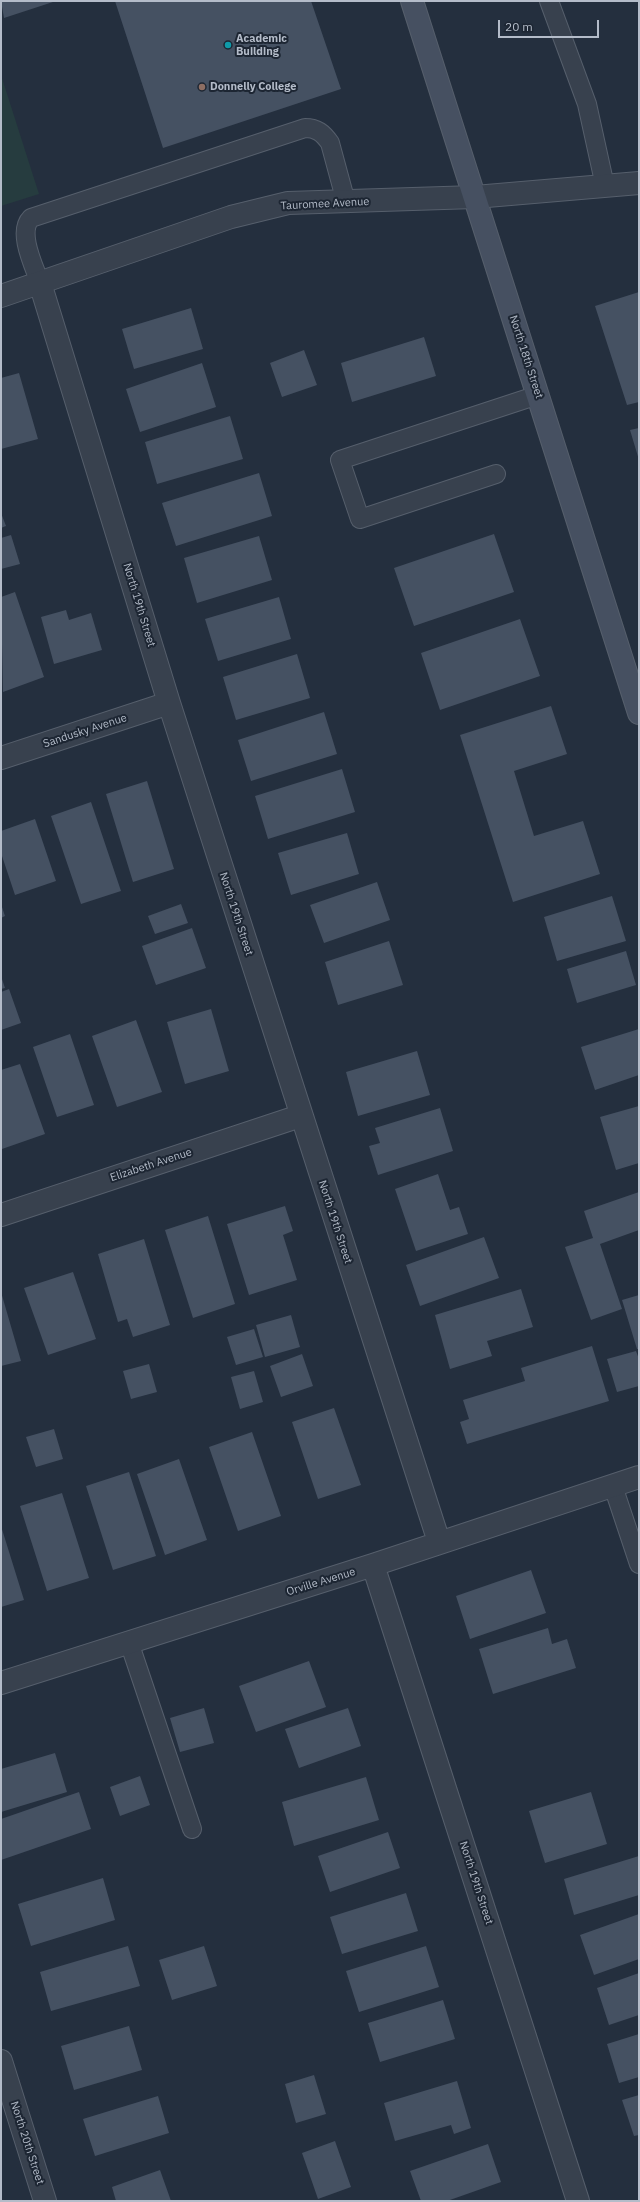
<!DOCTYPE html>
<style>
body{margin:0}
#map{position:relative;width:640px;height:2202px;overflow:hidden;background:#242f3e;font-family:"IBM Plex Sans",sans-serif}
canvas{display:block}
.frame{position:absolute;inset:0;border:2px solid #b4bcc9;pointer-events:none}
.scale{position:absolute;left:498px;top:20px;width:101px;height:18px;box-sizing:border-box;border:2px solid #b4bcc9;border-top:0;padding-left:5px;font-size:12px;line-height:14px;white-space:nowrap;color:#b4bcc9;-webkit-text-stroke:3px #1d2633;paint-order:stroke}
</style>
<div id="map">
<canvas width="640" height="2202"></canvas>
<div class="frame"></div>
<div class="scale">20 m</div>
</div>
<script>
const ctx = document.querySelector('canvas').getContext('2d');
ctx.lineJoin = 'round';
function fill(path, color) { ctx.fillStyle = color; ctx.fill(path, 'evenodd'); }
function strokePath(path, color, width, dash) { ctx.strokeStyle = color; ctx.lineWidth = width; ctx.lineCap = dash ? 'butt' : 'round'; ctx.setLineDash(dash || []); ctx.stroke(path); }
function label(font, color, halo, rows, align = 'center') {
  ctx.font = font + ' "IBM Plex Sans",sans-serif'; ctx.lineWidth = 4; ctx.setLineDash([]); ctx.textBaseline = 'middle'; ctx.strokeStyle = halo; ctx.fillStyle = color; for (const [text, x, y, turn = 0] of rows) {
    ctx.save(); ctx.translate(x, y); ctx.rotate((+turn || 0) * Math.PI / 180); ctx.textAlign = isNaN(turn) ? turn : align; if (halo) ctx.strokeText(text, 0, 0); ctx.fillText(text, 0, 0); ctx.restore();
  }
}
const green = new Path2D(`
 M1 75 39 194 1 206Z`);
const building = new Path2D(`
 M1 1H56L4 18Z
 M115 1H311L341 89 163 148Z
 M639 292V402L627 405 595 306Z
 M191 308 203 349 134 369 122 329Z
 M424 337 436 376 352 402 341 363Z
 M304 350 317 385 282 397 270 363Z
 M202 363 216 407 140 432 126 389Z
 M19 373 38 439 1 449V378Z
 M230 416 243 459 157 484 145 442Z
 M639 428V460L630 430Z
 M259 473 272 516 176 546 162 503Z
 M1 513 6 526 1 528Z
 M494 534 514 592 414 626 394 568Z
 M11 535 20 564 1 569V538Z
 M259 536 272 580 197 603 184 558Z
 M15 592 44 677 3 692 1 597Z
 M279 597 291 639 218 661 205 619Z
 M66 610 69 620 91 613 102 650 54 664 41 617Z
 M520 619 540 676 440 710 421 653Z
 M297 654 310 698 236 720 223 677Z
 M551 706 567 754 514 771 534 836 583 821 600 874 513 902 460 735Z
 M324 712 337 754 251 781 238 740Z
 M342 769 355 812 268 839 255 796Z
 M147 781 174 869 133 882 106 794Z
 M91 802 121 891 81 904 51 816Z
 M35 819 56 881 15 895 1 853V831Z
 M347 833 359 874 291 895 278 853Z
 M377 882 390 920 324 943 310 905Z
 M612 896 626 941 557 961 544 917Z
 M1 904 5 916 1 918Z
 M181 904 188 923 155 934 148 916Z
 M192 928 206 968 156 985 142 946Z
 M389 941 403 985 338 1005 325 962Z
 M626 951 636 985 577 1003 567 969Z
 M1 976 5 988 1 989Z
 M9 989 21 1023 1 1030V992Z
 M211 1009 229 1071 185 1084 167 1022Z
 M136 1020 162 1092 117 1107 92 1036Z
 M639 1029V1075L595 1090 581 1047Z
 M70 1034 94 1105 57 1117 33 1047Z
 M417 1051 430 1095 358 1116 346 1072Z
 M20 1064 45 1134 2 1149 1 1070Z
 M639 1106V1163L616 1170 600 1117Z
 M440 1108 453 1151 378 1175 369 1146 380 1143 375 1128Z
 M438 1174 450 1210 459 1207 468 1234 416 1251 395 1189Z
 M639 1192V1230L600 1244 622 1309 591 1320 565 1247 593 1238 584 1211Z
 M285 1206 293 1231 283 1235 297 1280 249 1295 227 1224Z
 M208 1216 235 1304 193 1318 165 1230Z
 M484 1237 499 1278 420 1306 406 1265Z
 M144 1239 170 1325 133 1337 127 1319 118 1322 98 1254Z
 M73 1272 96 1339 48 1355 24 1288Z
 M521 1289 533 1327 487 1341 492 1356 450 1369 435 1315Z
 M1 1292 21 1361 1 1366Z
 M639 1295V1349H637L622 1300Z
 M291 1315 300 1347 265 1357 256 1325Z
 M254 1329 263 1357 236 1365 227 1337Z
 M592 1346 609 1401 467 1444 460 1422 469 1419 463 1400 525 1381 521 1368Z
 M636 1351 639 1359V1386L617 1392 607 1359Z
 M302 1354 313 1386 281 1397 270 1366Z
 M149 1364 157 1392 131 1399 123 1371Z
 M254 1371 263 1402 240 1409 231 1377Z
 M334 1408 361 1485 318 1499 292 1422Z
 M54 1429 63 1459 36 1467 26 1437Z
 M252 1432 281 1516 238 1531 209 1447Z
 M179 1459 207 1540 165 1555 137 1474Z
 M129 1472 156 1556 113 1570 86 1486Z
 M62 1493 89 1578 47 1591 20 1506Z
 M1 1526 24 1600 1 1607Z
 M531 1570 546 1613 470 1639 456 1596Z
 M548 1628 552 1644 567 1639 576 1668 493 1694 479 1649Z
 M309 1661 326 1707 256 1732 239 1686Z
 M204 1708 214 1743 180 1752 170 1718Z
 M348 1708 361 1746 299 1768 285 1729Z
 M55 1753 67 1792 1 1812V1769Z
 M140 1776 150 1805 120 1816 110 1787Z
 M366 1777 379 1820 294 1846 282 1802Z
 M79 1792 91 1829 1 1860V1819Z
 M591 1792 607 1844 545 1863 529 1811Z
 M388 1832 400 1868 330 1892 318 1856Z
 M639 1856V1895L574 1915 564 1879Z
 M103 1878 115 1920 31 1946 18 1904Z
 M406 1893 418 1931 342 1954 330 1917Z
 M639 1914V1959L594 1975 580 1935Z
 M128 1946 140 1986 51 2011 40 1972Z
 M204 1946 217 1986 172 2000 159 1960Z
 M426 1946 439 1987 359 2012 346 1971Z
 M639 1973V2015L609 2025 597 1988Z
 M443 2000 455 2039 380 2062 368 2023Z
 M129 2026 142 2070 74 2090 61 2046Z
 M639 2034V2077L619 2083 607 2044Z
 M314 2075 326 2114 296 2123 285 2084Z
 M457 2081 471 2128 454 2134 451 2125 395 2141 384 2103Z
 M639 2095V2135L634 2136 622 2100Z
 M158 2096 169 2133 95 2156 83 2119Z
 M335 2141 351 2187 318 2199 302 2153Z
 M488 2144 501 2182 447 2201H421L410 2171Z
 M160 2170 171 2201H116L112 2187Z`);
const service = new Path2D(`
 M549 1 587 104 605 186
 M40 283C34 266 17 232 31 218L305 128C317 128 323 133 330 143L346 202
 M496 474 360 519 340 460 538 395
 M613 1486 639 1564
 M129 1642 192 1829`);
const minor = new Path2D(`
 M40 283 169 703 439 1542
 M1 296 231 217 288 203 475 197 639 183
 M1 758 169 703
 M1 1215 300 1116
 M373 1565 578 2201
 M1 1683 373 1565 639 1477
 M1 2061 45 2201`);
const secondary = new Path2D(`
 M412 1 639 713`);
const markers = [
 [228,45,4,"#0f9aa8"],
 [202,87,4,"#8d6e63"]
];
const poiNames = [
 ["Academic",236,39],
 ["Building",236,52],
 ["Donnelly College",210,87]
];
const streetNames = [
 ["Tauromee Avenue",325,204,-3],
 ["North 18th Street",526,357,72],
 ["North 19th Street",139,605,73],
 ["Sandusky Avenue",85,731,-18],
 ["North 19th Street",236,914,72],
 ["Elizabeth Avenue",151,1165,-18],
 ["North 19th Street",335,1222,72],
 ["Orville Avenue",321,1582,-17],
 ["North 19th Street",476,1883,72],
 ["North 20th Street",27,2143,72]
];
fill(green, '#263c3f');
fill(building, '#455162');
strokePath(service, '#565f6c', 20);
strokePath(minor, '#565f6c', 24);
strokePath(secondary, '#565f6c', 24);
strokePath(service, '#38414e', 18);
strokePath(minor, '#38414e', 22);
strokePath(secondary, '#465061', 22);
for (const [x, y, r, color] of markers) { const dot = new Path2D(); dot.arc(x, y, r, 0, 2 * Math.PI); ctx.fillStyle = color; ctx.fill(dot); strokePath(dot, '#1d2633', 1.5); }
label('bold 11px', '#b4bcc9', '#1d2633', poiNames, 'left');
label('11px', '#b4bcc9', '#1d2633', streetNames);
</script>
